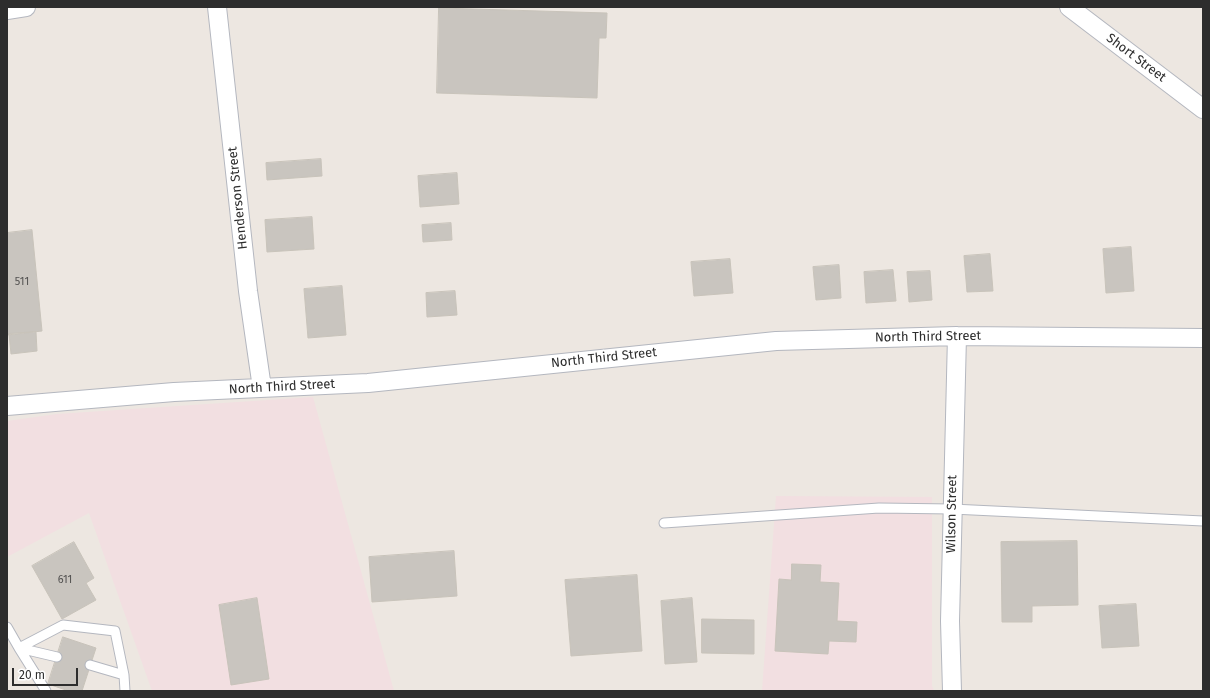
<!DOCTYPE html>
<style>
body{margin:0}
#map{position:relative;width:1210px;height:698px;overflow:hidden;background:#ede7e1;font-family:"Fira Sans",sans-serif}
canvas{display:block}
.frame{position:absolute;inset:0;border:8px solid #2d2d2d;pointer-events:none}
.scale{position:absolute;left:12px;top:668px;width:66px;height:18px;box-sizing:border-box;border:2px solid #2d2d2d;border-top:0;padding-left:5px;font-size:12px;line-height:14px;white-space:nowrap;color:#2d2d2d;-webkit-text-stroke:3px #fff;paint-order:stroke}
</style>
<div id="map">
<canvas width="1210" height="698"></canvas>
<div class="frame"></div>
<div class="scale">20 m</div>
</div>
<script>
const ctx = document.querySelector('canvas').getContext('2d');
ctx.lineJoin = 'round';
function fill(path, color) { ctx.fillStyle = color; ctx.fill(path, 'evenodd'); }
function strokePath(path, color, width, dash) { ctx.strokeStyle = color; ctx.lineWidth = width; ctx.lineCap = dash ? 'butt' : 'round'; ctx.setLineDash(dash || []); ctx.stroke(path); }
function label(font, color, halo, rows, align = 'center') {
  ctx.font = font + ' "Fira Sans",sans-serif'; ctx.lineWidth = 3.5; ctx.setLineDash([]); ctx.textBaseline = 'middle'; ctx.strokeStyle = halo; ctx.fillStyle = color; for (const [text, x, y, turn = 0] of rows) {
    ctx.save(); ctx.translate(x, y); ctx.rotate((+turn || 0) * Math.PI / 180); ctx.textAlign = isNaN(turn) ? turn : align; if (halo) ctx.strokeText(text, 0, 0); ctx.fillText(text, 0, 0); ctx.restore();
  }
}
const medical = new Path2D(`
 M313 397 394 691H152L89 513 7 557V421L57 414Z
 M776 496 932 497V686L934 691H762Z`);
const building = new Path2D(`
 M439 8 607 13 606 38H599L597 98 437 93Z
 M321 159 322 176 267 180 266 163Z
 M457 173 459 204 420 207 418 176Z
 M312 217 314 249 267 252 265 220Z
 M451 223 452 240 423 242 422 225Z
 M32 230 42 331 7 335V233Z
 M1131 247 1134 291 1106 293 1103 249Z
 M990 254 993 291 967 292 964 256Z
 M730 259 733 293 694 296 691 262Z
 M839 265 841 298 816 300 813 267Z
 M893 270 896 301 866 303 864 272Z
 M930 271 932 300 909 302 907 272Z
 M342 286 346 335 308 338 304 289Z
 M455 291 457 315 427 317 426 293Z
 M36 332 37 351 11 354 9 334Z
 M1077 541 1078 605 1032 606V622H1002L1001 542Z
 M74 542 94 578 86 583 96 600 62 619 32 566Z
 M454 551 457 596 372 602 369 557Z
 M792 564 821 565 820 582 839 583 837 621 857 622 856 642 829 641 828 654 775 651 779 579 791 580Z
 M637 575 642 651 571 656 565 580Z
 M257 598 269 679 231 685 219 605Z
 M692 598 697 662 665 664 661 601Z
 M1136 604 1139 646 1102 648 1099 606Z
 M702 619 754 620V654L702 653Z
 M63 637 96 648 82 691H69L48 684Z`);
const service = new Path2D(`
 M664 523 879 508 952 509 1203 521
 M7 627 19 648 57 657
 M90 665 124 675 125 691
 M46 691 19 648 63 625 115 631 124 675`);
const minor = new Path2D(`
 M217 7 248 291 262 388
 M1069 7 1203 109
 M7 10 26 7
 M7 406 174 392 368 383 776 341 957 336 1203 338
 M952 691 950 621 957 336`);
const numberNames = [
 ["511",22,282],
 ["611",65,580]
];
const streetNames = [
 ["Short Street",1136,58,37],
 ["Henderson Street",238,198,-96],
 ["North Third Street",928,337,-1],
 ["North Third Street",604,358,-6],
 ["North Third Street",282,387,-3],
 ["Wilson Street",952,514,-89]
];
fill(medical, '#f2dfe1');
fill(building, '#c9c5bf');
strokePath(building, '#c8c3ba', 1);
strokePath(service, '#b4b7bf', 11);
strokePath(minor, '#b4b7bf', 20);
strokePath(service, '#fff', 9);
strokePath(minor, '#fff', 18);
label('11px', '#545352', null, numberNames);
label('13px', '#2d2d2d', '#fff', streetNames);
</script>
